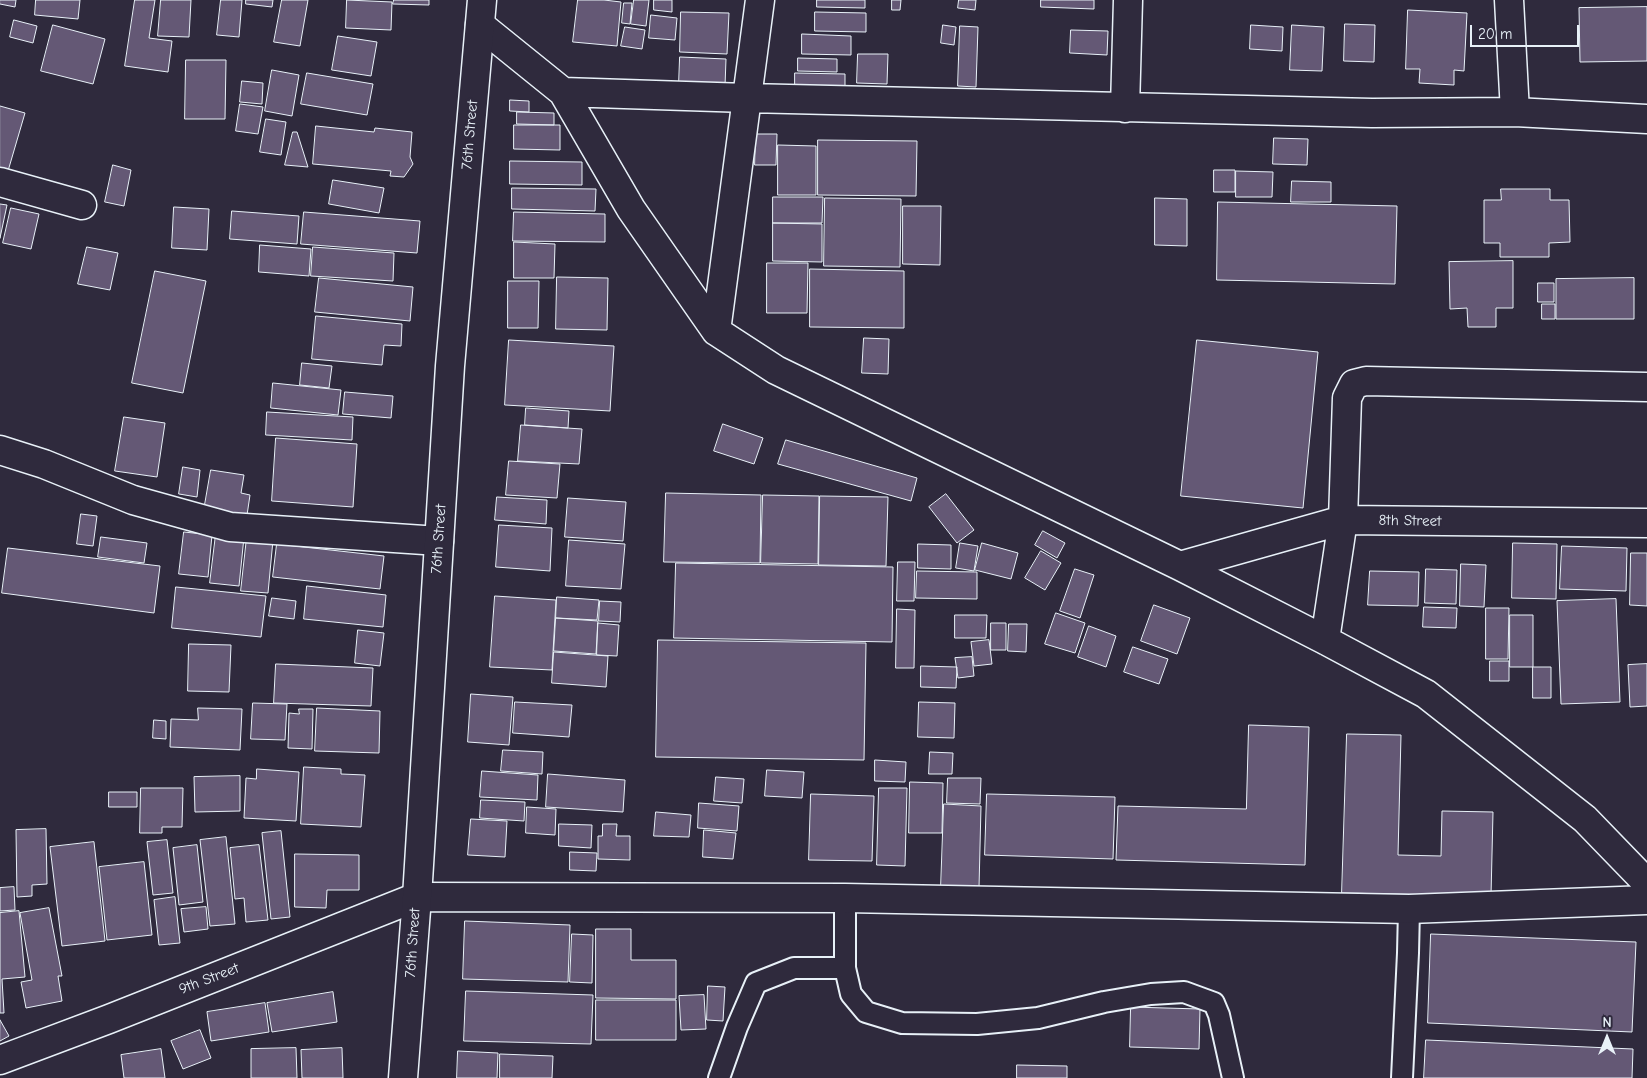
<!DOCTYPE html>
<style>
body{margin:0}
#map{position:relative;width:1647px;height:1078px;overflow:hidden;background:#2f2a3d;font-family:"Comic Neue",sans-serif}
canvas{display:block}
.north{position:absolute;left:1582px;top:1013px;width:50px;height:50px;-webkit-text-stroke:4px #2f2a3d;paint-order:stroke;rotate:0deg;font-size:14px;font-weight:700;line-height:20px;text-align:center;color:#e8f1f8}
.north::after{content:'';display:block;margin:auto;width:18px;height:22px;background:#e8f1f8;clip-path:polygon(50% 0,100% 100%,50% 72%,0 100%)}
.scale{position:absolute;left:1470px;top:25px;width:109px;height:22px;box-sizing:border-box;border:2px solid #e8f1f8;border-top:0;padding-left:6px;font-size:15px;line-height:18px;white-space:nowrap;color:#e8f1f8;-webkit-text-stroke:4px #2f2a3d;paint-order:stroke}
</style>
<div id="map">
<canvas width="1647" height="1078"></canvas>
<div class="north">N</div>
<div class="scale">20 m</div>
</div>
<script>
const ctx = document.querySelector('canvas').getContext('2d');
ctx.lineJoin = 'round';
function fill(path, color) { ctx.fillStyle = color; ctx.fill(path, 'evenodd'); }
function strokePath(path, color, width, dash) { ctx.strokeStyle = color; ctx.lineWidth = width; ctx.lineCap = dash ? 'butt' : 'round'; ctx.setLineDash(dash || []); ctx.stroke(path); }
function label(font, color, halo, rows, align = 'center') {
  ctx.font = font + ' "Comic Neue",sans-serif'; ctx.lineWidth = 4.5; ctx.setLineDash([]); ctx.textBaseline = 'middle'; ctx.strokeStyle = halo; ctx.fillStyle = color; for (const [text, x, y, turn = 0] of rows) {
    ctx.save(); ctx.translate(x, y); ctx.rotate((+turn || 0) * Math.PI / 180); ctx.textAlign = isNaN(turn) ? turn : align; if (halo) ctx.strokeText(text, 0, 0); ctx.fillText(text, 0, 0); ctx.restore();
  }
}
const building = new Path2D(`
 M0 0H16L15 7 0 4Z
 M36 0H80L78 19 35 15Z
 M135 0H155L149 38 172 41 168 72 125 66Z
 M161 0H191L189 37 158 36Z
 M221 0H242L239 37 217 35Z
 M246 0H273L272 7 246 4Z
 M282 0H308L300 46 274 42Z
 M347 0 392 2 391 30 346 28Z
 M394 0H429V5L393 4Z
 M578 0H604L621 2 617 46 573 42Z
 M634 0H649L646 26 631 24Z
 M654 0H672V12L654 10Z
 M817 0H865V8L817 7Z
 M892 0H901L900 10H892Z
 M959 0H976L975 10 958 8Z
 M1041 0H1094V9L1041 7Z
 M624 3H632L630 24 622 23Z
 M1647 7V61L1580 62 1579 8Z
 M1408 10 1467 13 1464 71 1454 70V85L1419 83 1420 69H1406Z
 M681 12 729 13 727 54 680 52Z
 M815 12 866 13V32L815 31Z
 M651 15 677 18 675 40 649 38Z
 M14 20 37 26 33 43 10 37Z
 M1345 24 1375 25 1374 62 1344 61Z
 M53 25 105 39 93 84 41 71Z
 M943 25 956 27 954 45 941 43Z
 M1251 25 1283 27 1282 51 1250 49Z
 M1292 25 1324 27 1322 71 1290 70Z
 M960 26 978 27 976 87 958 86Z
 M625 27 645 30 642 49 621 46Z
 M1071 30 1108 31 1107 55 1070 53Z
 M802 34 851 36V55L802 54Z
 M338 36 377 42 371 76 332 70Z
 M858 54H888L887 84 857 83Z
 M680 57 726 59 725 86 679 84Z
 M798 58 837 59V72L798 71Z
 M186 60H226L225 119H185Z
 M272 70 299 75 292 116 265 111Z
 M307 73 373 84 367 115 301 104Z
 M795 73 845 74V92L795 91Z
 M242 81 263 83 262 104 240 102Z
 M510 100 529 101V112L510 111Z
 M240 104 263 107 258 134 236 131Z
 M0 106 25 113 8 171 0 169Z
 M517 112 554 113V125L517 124Z
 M266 119 286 122 281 155 260 152Z
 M514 125H560V150L514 149Z
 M316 126 374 132 375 128 412 132 410 157 413 164 404 177 390 176 391 171 313 164Z
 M293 132H297L308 167 285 165Z
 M756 134H777L776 165H755Z
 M1274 138 1308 139 1307 165 1273 164Z
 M818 140 917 141 916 196 818 195Z
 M778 145 816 146V195H778Z
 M510 161 582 162V185L510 184Z
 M113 165 131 170 124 206 105 202Z
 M1214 170H1235V192H1214Z
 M1236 171 1273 172 1272 197H1236Z
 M333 180 384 188 379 213 329 204Z
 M1292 181 1331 182V202H1291Z
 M512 188 596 189 595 211 512 209Z
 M1501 189H1550V200H1569L1570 242 1549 243V257H1500V243H1484V200H1501Z
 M773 197H823L822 223H773Z
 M825 198 901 199 900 267 824 266Z
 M1155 198 1187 199V246L1155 245Z
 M1218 202 1397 206 1395 284 1217 280Z
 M0 204 7 205 0 238Z
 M903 206H941L940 265 903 264Z
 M174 207 209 209 207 250 172 248Z
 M11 208 39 214 31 249 3 243Z
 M232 211 299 216 297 244 230 239Z
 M304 212 420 221 417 253 301 244Z
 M514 212 605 214V242L513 241Z
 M773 223 822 224V262L773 261Z
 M514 242 555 244 554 278H514Z
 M260 245 311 249 309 276 259 272Z
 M87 247 118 253 110 290 78 284Z
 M313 247 394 253 393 281 311 276Z
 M1513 261V308H1496V327H1468L1467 308 1450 309 1449 262Z
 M767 263H808L807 313H767Z
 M810 269 904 271V328L810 327Z
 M155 271 206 281 183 393 132 383Z
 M557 277 608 278 607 330 556 329Z
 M319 278 413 287 410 321 315 312Z
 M1634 278V319H1556V279Z
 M508 281H539L538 328H508Z
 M1538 283H1554V302H1538Z
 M1542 304H1555V319H1542Z
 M316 316 402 324 401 346 384 345 382 365 312 359Z
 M864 338 889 339 888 374 862 373Z
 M509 340 614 346 610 411 505 405Z
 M1197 340 1318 352 1303 508 1181 496Z
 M302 363 332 366 329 388 300 385Z
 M273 383 341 390 338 415 271 408Z
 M345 392 393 396 391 418 343 414Z
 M526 408 569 411 568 428 525 425Z
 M267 412 353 417 352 440 266 435Z
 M124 417 165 423 157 477 115 471Z
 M723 424 763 438 754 464 714 451Z
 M521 425 582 429 579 464 518 461Z
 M276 438 357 444 353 507 272 501Z
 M786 440 917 478 911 501 778 464Z
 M509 461 560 464 557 498 506 495Z
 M183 467 200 470 197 497 179 494Z
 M211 470 244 475 241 493 250 495 246 522 203 516Z
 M666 493 761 495 760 563 664 562Z
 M946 494 974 530 957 543 929 507Z
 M763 495 819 496 818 564 761 563Z
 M820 496 888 497 886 566 819 565Z
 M497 497 547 500 546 524 495 520Z
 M568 498 626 502 623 541 565 537Z
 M81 514 97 516 93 546 77 544Z
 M499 525 552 528 550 571 496 567Z
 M1043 531 1065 543 1057 558 1035 545Z
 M184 532 212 535 208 577 179 574Z
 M216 534 244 537 239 586 210 583Z
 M101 537 147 543 144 563 98 557Z
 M247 537 273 540 268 593 241 591Z
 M569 540 625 544 621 589 566 586Z
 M960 543 978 546 974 571 956 568Z
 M982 543 1018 553 1011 579 975 570Z
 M1513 543 1557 544 1556 599 1512 598Z
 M277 544 384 556 380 589 273 577Z
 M918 544 951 545V569L918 568Z
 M1562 546 1627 548 1626 591 1560 589Z
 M8 548 160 566 154 613 2 593Z
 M1041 551 1061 563 1045 590 1025 578Z
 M1631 553H1647V606L1630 605Z
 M898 562H915L914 601H897Z
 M676 563 893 567 892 642 674 638Z
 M1461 564 1486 565 1484 607 1460 606Z
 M1075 569 1094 575 1080 618 1060 611Z
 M1426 569 1457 570 1456 604 1425 603Z
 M917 571 977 572V599L916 598Z
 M1370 571 1419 572 1418 606 1368 605Z
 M307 586 386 595 383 627 304 619Z
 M176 587 266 596 261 637 172 628Z
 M495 596 556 600 552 670 490 667Z
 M557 597 599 600 597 620 556 618Z
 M272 598 296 601 294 619 269 616Z
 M1616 599 1620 702 1561 704 1557 601Z
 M600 601 621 602 620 622 599 621Z
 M1154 605 1190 618 1177 654 1141 641Z
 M1424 607 1457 608 1456 628 1423 627Z
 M1486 608H1509L1508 659H1486Z
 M897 609 915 610 914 668H896Z
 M1056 613 1085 623 1075 653 1045 644Z
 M955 615H987L986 638H955Z
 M1510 615H1533V667H1510Z
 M556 618 598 621 596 654 554 651Z
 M598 623 619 625 617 656 597 655Z
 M991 623H1006V650H991Z
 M1009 624H1027L1026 652 1008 651Z
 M1089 626 1116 636 1106 667 1078 657Z
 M358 630 384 633 380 666 355 663Z
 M658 640 866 643 864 760 656 757Z
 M989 640 992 664 974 666 971 642Z
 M189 644 231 645 229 692 188 691Z
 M1133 647 1168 659 1159 684 1124 672Z
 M554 652 608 656 606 687 552 683Z
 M972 657 974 676 958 678 955 658Z
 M1490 661H1509V681H1490Z
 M276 664 373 668 371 706 274 703Z
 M1647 664V706L1630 707 1628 665Z
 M921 666 957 667 956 688 921 687Z
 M1533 667H1551V698H1533Z
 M471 694 513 697 509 745 468 742Z
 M515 702 572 705 569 737 513 733Z
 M919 702 955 703 954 738 918 737Z
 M253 703 287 704 285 740 251 739Z
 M198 708 242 709 240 750 170 747 171 719 198 720Z
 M317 708 380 711 379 753 315 751Z
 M299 709H313L312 749 288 748 289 713 299 714Z
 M154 720 166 721V739L153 738Z
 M1249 725 1309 727 1305 865 1116 860 1118 806 1246 809Z
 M1347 734 1401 735 1398 855 1441 856 1442 811 1493 812 1491 896 1342 893Z
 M503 750 543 752 542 774 501 771Z
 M930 752 953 753 952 774H929Z
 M875 760 906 762 905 782 875 781Z
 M304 767 341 769V774L365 775 361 827 301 824Z
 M257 769 299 772 296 821 244 818 246 778 256 779Z
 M767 770 804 772 802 798 765 796Z
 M482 771 538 775 537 800 480 797Z
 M548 774 625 780 623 812 546 807Z
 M240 776V811L195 812 194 777Z
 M716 777 744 779 742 803 714 801Z
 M948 778H981L980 804 947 803Z
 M910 782 943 783 942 833H909Z
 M141 788H183L182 827H162V833H140Z
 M879 788H907L905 866 877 865Z
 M109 792H137V807H109Z
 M811 794 874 796 872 861 809 860Z
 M987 794 1115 797 1113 859 985 855Z
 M481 800 525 802 524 821 480 818Z
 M699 803 739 806 737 831 698 828Z
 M944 804 981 806 979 888 941 887Z
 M527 807 556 809 555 835 526 833Z
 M656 812 691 815 689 837 654 836Z
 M471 819 507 821 505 857 468 855Z
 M559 824 592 825 591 848 559 846Z
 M603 824H617L616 836H630V860L598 859V836H602Z
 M46 829 47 884 32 885V896L17 897 16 830Z
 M704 830 736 833 733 859 703 857Z
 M281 831 290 917 271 919 262 833Z
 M226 837 235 924 210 926 200 840Z
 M167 840 173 893 153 895 147 842Z
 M94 842 105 941 62 946 50 847Z
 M197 845 203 902 179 905 173 848Z
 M259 845 268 920 246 922 244 898 235 899 230 848Z
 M570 852 597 853 596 871 570 870Z
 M295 854 359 855V890H327L326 908 295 907Z
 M144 862 152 935 107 940 99 867Z
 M14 887 15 910 0 911V888Z
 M175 897 180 943 159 945 154 900Z
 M206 907 208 929 184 932 181 909Z
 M49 908 62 976H58L62 1001 26 1008 21 982 32 980 20 913Z
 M19 911 25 977 2 979 4 1013H0V913Z
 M465 921 570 925 568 982 463 979Z
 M596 929H631V960H676V999L596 998Z
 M572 934 593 935 592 983 570 982Z
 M1431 934 1636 942 1632 1032 1428 1023Z
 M708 986 725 987 723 1021 707 1020Z
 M466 991 593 995 591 1044 464 1041Z
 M333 992 337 1022 272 1032 267 1003Z
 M704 995 706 1029 681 1030 679 996Z
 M596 1000H676V1040H596Z
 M265 1003 269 1032 211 1041 207 1012Z
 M1131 1007 1200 1009 1199 1049 1130 1047Z
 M0 1020 9 1036 0 1041Z
 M200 1030 211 1058 183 1069 171 1041Z
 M1426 1040 1633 1049 1632 1078H1424Z
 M296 1048 297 1078H251V1049Z
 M342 1048 343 1078H302L301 1050Z
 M161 1049 165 1078H124L121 1055Z
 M458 1051 498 1053 497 1078H457Z
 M500 1054 553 1056 552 1078H500Z
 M1017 1065 1067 1066V1078H1017Z`);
const service = new Path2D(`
 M845 898V968L851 994 866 1012 902 1023 977 1024 1038 1018 1104 1002 1151 994 1184 992 1214 1003 1219 1015 1233 1078
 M719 1078 737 1027 756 983 794 968H845
 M1402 1078 1408 953 1409 909`);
const minor = new Path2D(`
 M1509 0 1515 112
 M480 25 563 92 631 209 716 331 776 370 1180 566 1325 640 1426 694 1585 819 1647 883
 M563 92 747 98 1372 113 1515 112 1647 119
 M1125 108 1128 0
 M0 182 82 205
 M716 331 760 0
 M0 450 44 464 133 500 230 527 439 541
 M1180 566 1343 520 1647 523
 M1325 640 1343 520 1347 398 1354 384 1366 381 1647 387
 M0 1060 109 1019 417 897 845 898 1409 909 1647 900`);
const tertiary = new Path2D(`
 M403 1078 417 897 450 366 482 0`);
const streetNames = [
 ["76th Street",470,135,-85],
 ["8th Street",1410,521,1],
 ["76th Street",439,539,-86],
 ["76th Street",413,943,-86],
 ["9th Street",209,979,-21]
];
fill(building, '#645875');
strokePath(building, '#e8f1f8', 1);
strokePath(service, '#e8f1f8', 24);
strokePath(minor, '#e8f1f8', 31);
strokePath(tertiary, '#e8f1f8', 31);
strokePath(service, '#2f2a3d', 20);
strokePath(minor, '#2f2a3d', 28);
strokePath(tertiary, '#2f2a3d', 28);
label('15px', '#e8f1f8', '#2f2a3d', streetNames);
</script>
